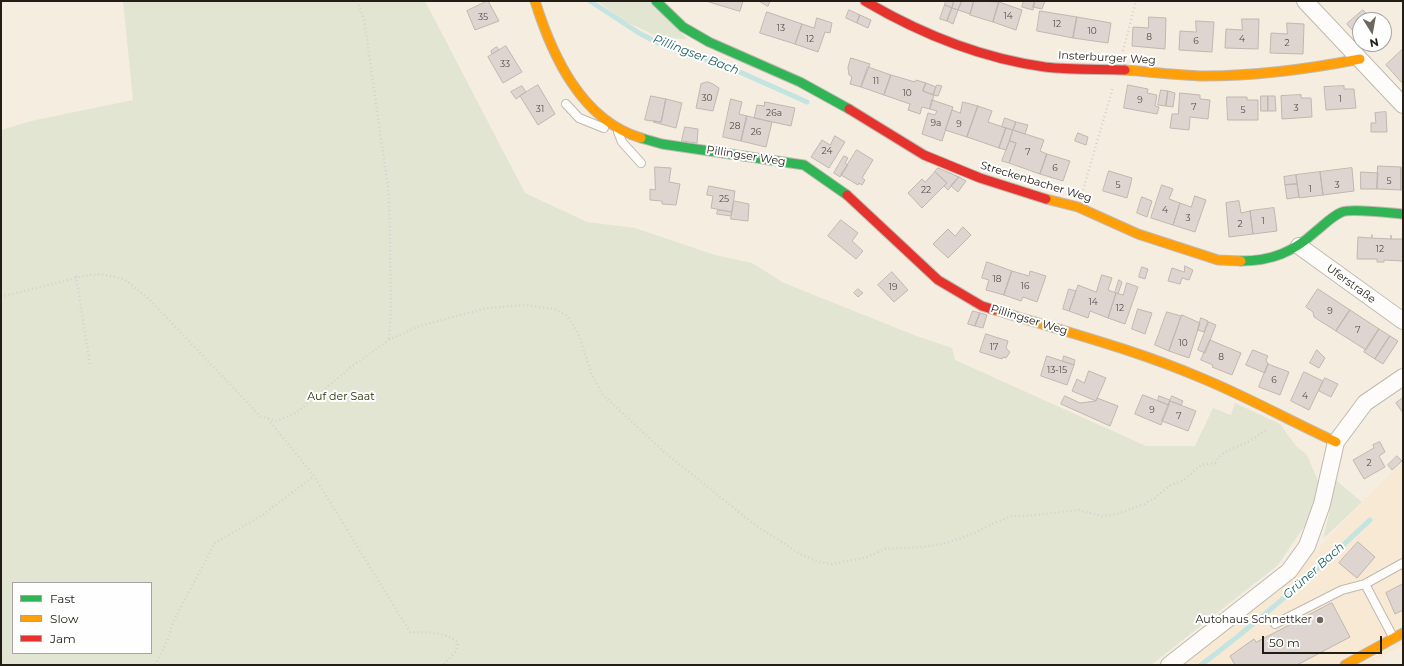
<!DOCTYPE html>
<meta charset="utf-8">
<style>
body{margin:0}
#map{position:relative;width:1404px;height:666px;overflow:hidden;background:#f5ede0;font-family:Montserrat,sans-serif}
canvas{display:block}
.frame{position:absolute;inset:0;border:2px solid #221d15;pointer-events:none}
.legend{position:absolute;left:12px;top:582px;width:140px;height:72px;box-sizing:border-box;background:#fefefe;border:1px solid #a6a4a1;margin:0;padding:5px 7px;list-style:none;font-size:12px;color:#221d15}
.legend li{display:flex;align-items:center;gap:8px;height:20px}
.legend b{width:20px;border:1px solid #a6a4a1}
.north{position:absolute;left:1352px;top:12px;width:40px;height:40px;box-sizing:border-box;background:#fefefe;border:1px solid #a6a4a1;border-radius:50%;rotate:169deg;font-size:11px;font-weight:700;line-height:16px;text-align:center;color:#221d15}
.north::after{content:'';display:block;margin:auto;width:14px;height:18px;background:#6c665c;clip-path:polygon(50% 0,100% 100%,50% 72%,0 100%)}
.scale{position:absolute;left:1262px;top:636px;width:120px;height:18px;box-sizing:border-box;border:2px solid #221d15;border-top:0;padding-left:5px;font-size:12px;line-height:14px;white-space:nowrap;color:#221d15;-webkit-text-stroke:3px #fefefe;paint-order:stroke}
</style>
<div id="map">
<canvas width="1404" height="666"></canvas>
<div class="frame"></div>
<ul class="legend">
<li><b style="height:5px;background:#30b455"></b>Fast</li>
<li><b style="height:5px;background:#ff9f0a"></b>Slow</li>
<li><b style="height:5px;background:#e5322d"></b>Jam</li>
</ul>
<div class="north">N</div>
<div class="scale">50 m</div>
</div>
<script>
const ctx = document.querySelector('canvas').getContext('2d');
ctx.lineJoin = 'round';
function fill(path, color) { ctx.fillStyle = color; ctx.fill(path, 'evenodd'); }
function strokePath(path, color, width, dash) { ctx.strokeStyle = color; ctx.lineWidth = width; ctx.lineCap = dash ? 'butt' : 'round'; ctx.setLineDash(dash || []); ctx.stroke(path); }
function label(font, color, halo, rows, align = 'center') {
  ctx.font = font + ' Montserrat,sans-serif'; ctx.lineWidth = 4; ctx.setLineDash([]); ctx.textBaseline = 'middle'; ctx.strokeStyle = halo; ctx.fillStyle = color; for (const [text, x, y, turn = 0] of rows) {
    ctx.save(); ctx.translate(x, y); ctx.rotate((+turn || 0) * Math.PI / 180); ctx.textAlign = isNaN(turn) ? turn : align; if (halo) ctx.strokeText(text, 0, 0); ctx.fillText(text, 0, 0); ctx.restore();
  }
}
const built = new Path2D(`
 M1403 462V645L1369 665H1179L1300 568 1362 502Z`);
const green = new Path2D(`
 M123 1H425L525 193 587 222 635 228 715 255 752 263 784 283 914 335 952 348 955 360 1146 446H1195L1213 408 1231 415 1235 403 1280 424 1296 446 1307 455 1318 481 1312 515 1278 565 1151 665H1V130L31 121 133 100ZM13 583H151V653H13Z
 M597 1H651L687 39 661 38 624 21Z
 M1332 477 1362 502 1323 539 1329 514Z`);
const stream = new Path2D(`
 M590 1 639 33 660 44 690 56 713 60 807 102
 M1201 665C1261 620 1316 571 1370 520`);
const building = new Path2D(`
 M488 1 499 21 475 30 467 11Z
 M706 1H743L740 11Z
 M759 1H770L768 6Z
 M946 1H954L952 8 945 5Z
 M954 1H962L958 10 952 8Z
 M962 1H974L970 14 958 10Z
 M974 1 999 2 993 22 970 15Z
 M1024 1H1035L1033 10 1022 7Z
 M1035 1H1045L1042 9 1033 7Z
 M999 2 1022 10 1016 30 993 22Z
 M945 5 952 8 947 21 940 19Z
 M952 8 958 10 953 24 947 21Z
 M849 10 860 15 857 23 846 18Z
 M1363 10 1372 20H1360V39L1347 24Z
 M1040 11 1077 17 1073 38 1037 31Z
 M767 12 802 24 795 44 760 33Z
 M860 15 871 20 868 28 857 23Z
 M1077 17 1111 23 1108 43 1073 38Z
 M1149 17 1166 18 1165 49 1132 46 1133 27 1148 28Z
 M817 18 832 23 830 33 825 32 818 52 795 44 802 24 814 28Z
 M1242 19H1259L1258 49 1225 48 1226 29 1242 30Z
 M1196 21 1214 22 1212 52 1179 50 1180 31 1196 32Z
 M1287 23 1304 24 1303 54 1270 53 1271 33 1287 34Z
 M506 46 522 72 503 83 488 57Z
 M497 47 499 50 492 54 491 51Z
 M1403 49V84L1386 65Z
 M851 58 870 64 861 87 850 84 852 77 849 75 848 68Z
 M868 67 891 75 884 95 861 87Z
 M891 75 915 82 916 80 926 83 923 91 934 95 930 109 922 107 920 114 908 110 910 104 884 95Z
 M708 82 713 84 719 88 713 111 696 108 701 84Z
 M926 83 936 87 933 95 923 91Z
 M538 85 555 114 538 125 520 96Z
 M937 85 942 86 938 96 933 95Z
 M1128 85 1148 89 1147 93 1157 95 1155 106 1159 107 1157 114 1124 108Z
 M522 86 526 92 516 99 511 92Z
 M1344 86V89H1354L1356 108 1326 110 1324 87Z
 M1161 90 1168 91 1166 106 1158 105Z
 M1168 91 1175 93 1173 107 1166 106Z
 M1180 93 1200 95V99L1210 100 1208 119 1190 117 1189 130 1170 128 1172 114H1178Z
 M1301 95V98H1311L1312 117 1282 119 1281 96Z
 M651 96 666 99 661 122 645 120Z
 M1261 96H1268V111H1261Z
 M1268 96H1275L1276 111H1268Z
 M1227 97H1247V100H1258V120H1228Z
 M666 99 682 103 676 128 653 122 654 121 661 122Z
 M731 99 742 102 739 114 747 116 741 141 723 137Z
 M932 100 953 107 942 141 922 134 928 113 935 115 937 111 930 109Z
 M765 102 795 108 791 126 754 118 757 105 764 106Z
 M963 102 978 106 967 137 945 130 952 110 960 113Z
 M978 106 992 111 988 122 1006 128 999 148 967 137Z
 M1386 112 1387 132H1371V123H1376L1375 113Z
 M747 116 772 122 766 147 741 141Z
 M1005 118 1016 122 1013 130 1002 127Z
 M1016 122 1028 125 1025 134 1013 130Z
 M685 127 698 129 697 143 682 141Z
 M1006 128 1013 130 1006 150 999 148Z
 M1013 130 1044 140 1040 151 1047 154 1040 174 1009 163 1016 143 1010 141Z
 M1078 133 1088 137 1086 145 1075 141Z
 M835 136 845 142 829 168 811 157 822 140 830 145Z
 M1010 141 1016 143 1009 163 1002 161Z
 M857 150 873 160 862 178 865 180 862 185 859 183 858 185 841 175Z
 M1047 154 1070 161 1063 181 1040 174Z
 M844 156 848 158 845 163 848 165 840 177 834 173Z
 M1378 166 1401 167V190L1377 189Z
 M655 167 671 168 669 182 680 184 676 205 662 204V201L650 200V189L655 190Z
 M938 168 959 177 948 190 944 186 947 183 935 172Z
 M1352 168 1354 191 1323 195 1320 172Z
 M1401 168H1403V190H1401Z
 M1109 171 1132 178 1127 198 1103 191Z
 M935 172 947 183 922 208 908 193 922 179 925 182Z
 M1320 172 1323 195 1299 198 1296 175Z
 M1361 172 1378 173 1377 189H1361Z
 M1296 175 1297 184 1285 185 1284 177Z
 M959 177 966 181 958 192 951 186Z
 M1297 184 1299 197 1287 199 1285 185Z
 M1162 185 1173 189 1169 199 1180 203 1173 225 1151 218Z
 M709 186 735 191 732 212 711 208 713 196 707 195Z
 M1195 196 1206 200 1195 232 1173 225 1180 203 1191 207Z
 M1142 197 1152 201 1147 217 1137 213Z
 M734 201 749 204 748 221 731 219Z
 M1239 201 1241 213 1250 211 1253 234 1229 237 1226 203Z
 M1274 208 1277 231 1253 234 1250 211Z
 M718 210 732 212 731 216 717 214Z
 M841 220 858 233 852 241 863 251 856 259 828 236Z
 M963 227 971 235 948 258 933 244 948 229 955 236Z
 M1372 235V238L1391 239V235V239H1403V261L1384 260V262H1377V259H1357L1358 237 1371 238Z
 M987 262 1012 271 1004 295 986 290 989 280 982 278Z
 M1185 266 1193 270 1189 280 1182 278 1180 284 1168 281 1172 268 1184 272Z
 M1142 267 1148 269 1145 279 1139 277Z
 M1012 271 1029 276 1030 271 1046 276 1037 302 1023 297 1021 301 1004 295Z
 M892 272 908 290 894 302 878 285Z
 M1102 275 1112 278 1108 290 1116 293 1108 318 1090 311 1088 318 1069 311 1078 285 1096 292Z
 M1119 280 1122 282 1118 294 1115 293Z
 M1127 283 1138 287 1125 324 1108 318 1116 293 1123 295Z
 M858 289 863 293 858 297 854 293Z
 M1069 289 1076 291 1069 311 1063 309Z
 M1318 289 1350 310 1336 331 1314 317 1313 312 1306 307Z
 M1138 309 1152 313 1145 334 1132 329Z
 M1350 310 1379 329 1366 350 1336 331Z
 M973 311 980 313 975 326 968 324Z
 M1167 312 1181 316 1169 351 1155 345Z
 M980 313 987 315 983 328 975 326Z
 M1182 315 1200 323 1189 358 1169 351Z
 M1201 318 1208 321 1204 332 1198 330Z
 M1209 322 1216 325 1205 353 1198 350Z
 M1379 329 1390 336 1375 359 1364 352Z
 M986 334 1008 341 1006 348 1010 352 1006 358 1003 357 1002 359 980 352Z
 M1390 336 1398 341 1383 364 1375 359Z
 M1210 340 1241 353 1232 375 1212 367 1213 365 1201 360Z
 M1253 350 1268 356 1266 360 1268 364 1265 373 1246 365Z
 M1317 350 1325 358 1319 368 1310 363Z
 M1047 356 1074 365 1067 385 1041 376Z
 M1064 356 1075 360 1074 365 1063 361Z
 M1268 364 1289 372 1280 395 1259 387Z
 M1089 371 1106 378 1096 401 1072 391 1077 379 1084 383Z
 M1304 372 1323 381 1309 410 1291 401Z
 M1325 378 1338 384 1331 397 1319 391Z
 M1143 395 1169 405 1161 425 1135 414Z
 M1065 396 1080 403 1096 401 1097 398 1118 406 1110 426 1061 404Z
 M1159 396 1170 400 1169 405 1158 401Z
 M1172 396 1183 401 1181 405 1170 401Z
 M1403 398V413L1396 403Z
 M1170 401 1196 411 1188 431 1162 421Z
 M1380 442 1385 452 1379 456 1385 467 1364 479 1353 460 1374 448 1373 445Z
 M1397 456 1402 461 1392 470 1388 465Z
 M1358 542 1375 557 1357 578 1339 563Z
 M1403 584V610L1395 614 1386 593Z
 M1332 603 1350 637 1297 665H1235L1230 656 1254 639 1256 642Z`);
const path = new Path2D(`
 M357 1 364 19 389 195 391 308 389 340
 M1123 51 1136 1
 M1083 190 1113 87
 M76 276 90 365
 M1 297 88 275 101 274 124 279 149 299 260 416 276 421 296 413 352 366 389 340 419 326 487 308 525 305 554 309 566 315 577 330 592 375 603 395 663 451 755 525 802 555 820 562 832 564 843 562 868 557 884 549 921 547 943 544 975 533 992 524 1012 516H1025L1079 510 1102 516 1117 514 1144 504 1155 498 1169 486 1185 479 1201 465 1215 463C1224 447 1241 448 1254 438 1259 435 1262 432 1267 430
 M268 419 314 476 410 632C425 633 447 631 458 643L456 651 443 665
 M155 665 168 639 173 622 215 543 264 514 314 476`);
const lane = new Path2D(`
 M566 104 579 118 604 128
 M618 132 622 142 641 163
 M1275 624 1342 590 1365 584
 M1393 637 1365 584 1403 563`);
const street = new Path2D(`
 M1305 1 1403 105
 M1299 246 1403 321
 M1169 665 1289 571 1307 546 1322 504 1336 442 1365 403 1403 377`);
const fast = new Path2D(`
 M656 1 683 27 709 42 800 82 849 109
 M641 138 662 144 804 165 847 195
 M1241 261C1272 261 1293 252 1315 232 1324 225 1332 216 1342 212 1351 208 1391 213 1403 214`);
const slow = new Path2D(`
 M535 1C552 55 581 120 641 138
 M1125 70C1151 72 1178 75 1204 76 1257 76 1309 69 1360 59
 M1046 199 1078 207 1138 234 1218 260 1241 261
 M995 310C1063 331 1133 349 1199 377 1246 396 1290 421 1336 442
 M1345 665 1403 633`);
const jam = new Path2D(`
 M865 1C921 34 981 58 1045 67 1071 70 1098 69 1125 70
 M849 109 924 155 980 178 1046 199
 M847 195 938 280 982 306 995 310`);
const markers = [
 [1320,620,4,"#6c665c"]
];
const numberNames = [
 ["14",1008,16],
 ["35",483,17],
 ["12",1057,24],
 ["13",781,28],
 ["10",1092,31],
 ["8",1149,37],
 ["12",810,39],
 ["4",1242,39],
 ["6",1196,41],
 ["2",1287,43],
 ["33",505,64],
 ["11",876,81],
 ["10",907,93],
 ["30",707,98],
 ["1",1340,99],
 ["9",1140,100],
 ["7",1194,107],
 ["3",1296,108],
 ["31",540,109],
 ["5",1243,110],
 ["26a",774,113],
 ["9a",936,123],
 ["9",959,124],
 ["28",735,126],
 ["26",756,132],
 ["24",827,151],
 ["7",1028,152],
 ["6",1055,168],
 ["5",1389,181],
 ["5",1118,185],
 ["3",1337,185],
 ["1",1310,189],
 ["22",926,190],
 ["25",724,199],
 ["4",1165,210],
 ["3",1188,218],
 ["1",1263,221],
 ["2",1240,224],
 ["12",1380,249],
 ["18",997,279],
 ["16",1025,286],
 ["19",893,287],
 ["14",1093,302],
 ["12",1120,308],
 ["9",1330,311],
 ["7",1358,330],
 ["10",1183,343],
 ["17",994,347],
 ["8",1221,357],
 ["13-15",1057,370],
 ["6",1274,380],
 ["4",1305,396],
 ["9",1152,410],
 ["7",1179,416],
 ["2",1369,463]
];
const streetNames = [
 ["Insterburger Weg",1107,58,3],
 ["Pillingser Weg",746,156,9],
 ["Streckenbacher Weg",1036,182,17],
 ["Uferstraße",1351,284,36],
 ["Pillingser Weg",1029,320,17]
];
const parkNames = [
 ["Auf der Saat",341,397]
];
const poiNames = [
 ["Autohaus Schnettker",1312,620]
];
const waterNames = [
 ["Pillingser Bach",696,55,21],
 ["Grüner Bach",1314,571,-42]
];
fill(built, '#f7e9d3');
fill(green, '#e2e5d2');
strokePath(stream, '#c3e4e1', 5);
fill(building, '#dfd5d0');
strokePath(building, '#c0b7b1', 1);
strokePath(lane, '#bfb9af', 10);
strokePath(street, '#bfb9af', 18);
strokePath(fast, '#bfb9af', 11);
strokePath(slow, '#bfb9af', 11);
strokePath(jam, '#bfb9af', 11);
strokePath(path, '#d5d2ce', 2.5, [1, 3]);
strokePath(lane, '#fefcfa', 8);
strokePath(street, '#fefcfa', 16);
strokePath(fast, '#30b455', 9);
strokePath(slow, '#ff9f0a', 9);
strokePath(jam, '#e5322d', 9);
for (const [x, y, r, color] of markers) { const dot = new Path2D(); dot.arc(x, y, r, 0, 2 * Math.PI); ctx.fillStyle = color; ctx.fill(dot); strokePath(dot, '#fefefe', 1.5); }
label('9px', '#544e47', null, numberNames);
label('11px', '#221d15', '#fefefe', streetNames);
label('11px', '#233209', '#fefefe', parkNames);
label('11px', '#221d15', '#fefefe', poiNames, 'right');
label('italic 12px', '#206264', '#fefefe', waterNames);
</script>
